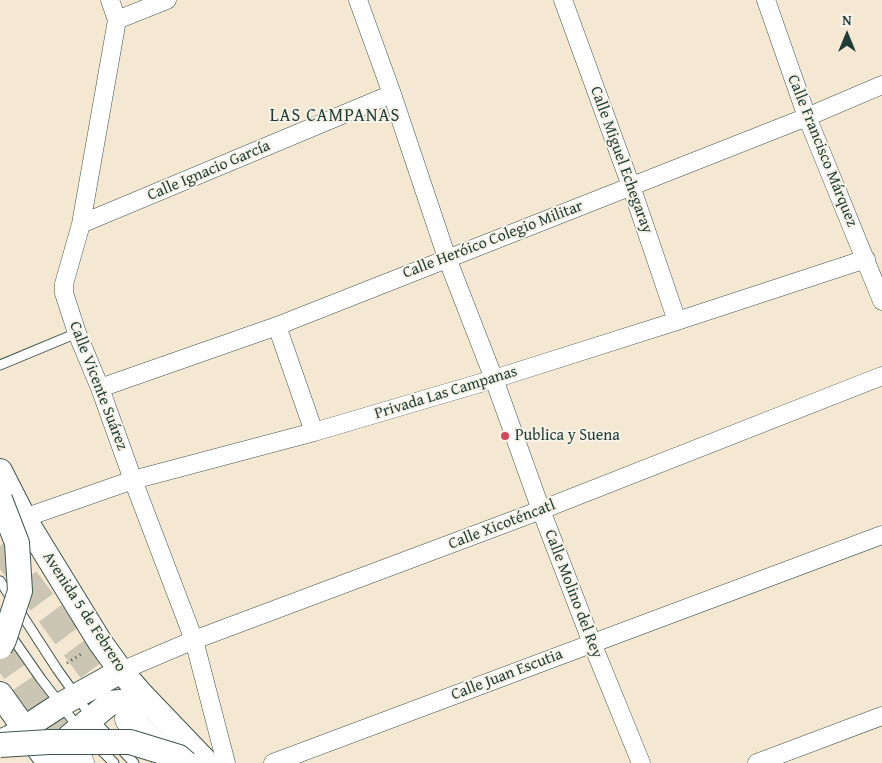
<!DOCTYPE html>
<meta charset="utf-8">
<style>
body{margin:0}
#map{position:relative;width:882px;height:763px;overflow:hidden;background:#f5e8d3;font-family:"Gentium Book Plus",serif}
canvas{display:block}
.north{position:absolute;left:822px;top:10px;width:50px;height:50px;-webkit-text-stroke:4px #f7f3e8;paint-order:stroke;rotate:0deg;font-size:14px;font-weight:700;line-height:20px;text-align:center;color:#1f3d34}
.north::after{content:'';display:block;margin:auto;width:18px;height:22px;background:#1f3d34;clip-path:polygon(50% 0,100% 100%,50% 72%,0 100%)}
</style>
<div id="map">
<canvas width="882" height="763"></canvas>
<div class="north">N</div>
</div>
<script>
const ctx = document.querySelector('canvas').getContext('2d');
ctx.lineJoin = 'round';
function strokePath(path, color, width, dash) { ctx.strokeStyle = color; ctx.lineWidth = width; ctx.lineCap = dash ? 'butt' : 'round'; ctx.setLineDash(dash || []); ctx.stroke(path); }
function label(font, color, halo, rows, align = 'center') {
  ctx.font = font + ' "Gentium Book Plus",serif'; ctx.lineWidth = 4; ctx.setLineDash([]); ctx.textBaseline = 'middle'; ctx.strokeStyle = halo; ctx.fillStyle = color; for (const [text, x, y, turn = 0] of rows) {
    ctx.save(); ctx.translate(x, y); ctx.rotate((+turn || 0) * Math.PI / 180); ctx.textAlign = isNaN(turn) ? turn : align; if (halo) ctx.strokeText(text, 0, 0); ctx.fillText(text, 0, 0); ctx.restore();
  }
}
const trunkTunnel = new Path2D(`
 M0 546 116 702
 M0 648 74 757`);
const path = new Path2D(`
 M67 663 83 653`);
const service = new Path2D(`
 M0 365 77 333
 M0 581 57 669 92 718 134 763
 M9 633 41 679 78 727
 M96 745 114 763`);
const minor = new Path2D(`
 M110 0 117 20 81 224 64 284V293L77 333 100 388 133 480 194 640 226 763
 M358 0 392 94 447 258 494 379 541 510 592 643 641 763
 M563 0 631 186 677 321
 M766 0 807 117 882 301
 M117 20 167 0
 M81 224 392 94
 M277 326 314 432
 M100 388 277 326 807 117 882 85
 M24 518 133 480 314 432 494 379 677 321 866 259
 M121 671 194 640 541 510 882 376
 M273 763 882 535
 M757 763 882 716`);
const secondary = new Path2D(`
 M0 471 24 518 100 642 121 671 141 694 207 763
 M0 694 49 763
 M0 742 11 737 60 705 121 671
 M62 763 69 737 110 703 130 701 153 707`);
const trunk = new Path2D(`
 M129 719 169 760
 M74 757 80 763`);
const secondaryBridge = new Path2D(`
 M0 499 17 543 20 591 4 640 0 647
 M0 745 49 742H130L179 757 186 763`);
const markers = [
 [505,436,5,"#d1495b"]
];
const streetNames = [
 ["Calle Francisco Márquez",822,151,68],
 ["Calle Miguel Echegaray",621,160,70],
 ["Calle Ignacio García",209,171,-23],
 ["Calle Heróico Colegio Militar",493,240,-21],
 ["Calle Vicente Suárez",98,386,69],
 ["Privada Las Campanas",446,393,-17],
 ["Calle Xicoténcatl",502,525,-21],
 ["Calle Molino del Rey",573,594,69],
 ["Avenida 5 de Febrero",84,612,57],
 ["Calle Juan Escutia",507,675,-21]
];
const poiNames = [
 ["Publica y Suena",515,436]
];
const neighbourhoodNames = [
 ["LAS CAMPANAS",335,116]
];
strokePath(trunkTunnel, '#cac6b3', 28, [28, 14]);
strokePath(service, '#3f574c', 11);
strokePath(minor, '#3f574c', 19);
strokePath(secondary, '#3f574c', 26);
strokePath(trunk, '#3f574c', 29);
strokePath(path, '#3f574c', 3, [1, 4]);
strokePath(service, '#fff', 9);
strokePath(minor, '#fff', 18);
strokePath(secondary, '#fff', 24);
strokePath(trunk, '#fff', 28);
strokePath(secondaryBridge, '#3f574c', 26, []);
strokePath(secondaryBridge, '#fff', 24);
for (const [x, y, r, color] of markers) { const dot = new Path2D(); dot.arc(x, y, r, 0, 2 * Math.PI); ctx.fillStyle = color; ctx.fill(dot); strokePath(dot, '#f7f3e8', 2); }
label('16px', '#1f3d34', '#f7f3e8', streetNames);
label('16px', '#1f3d34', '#f7f3e8', poiNames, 'left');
ctx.letterSpacing = '1px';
label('18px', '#1f3d34', '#f7f3e8', neighbourhoodNames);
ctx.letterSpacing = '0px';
</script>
